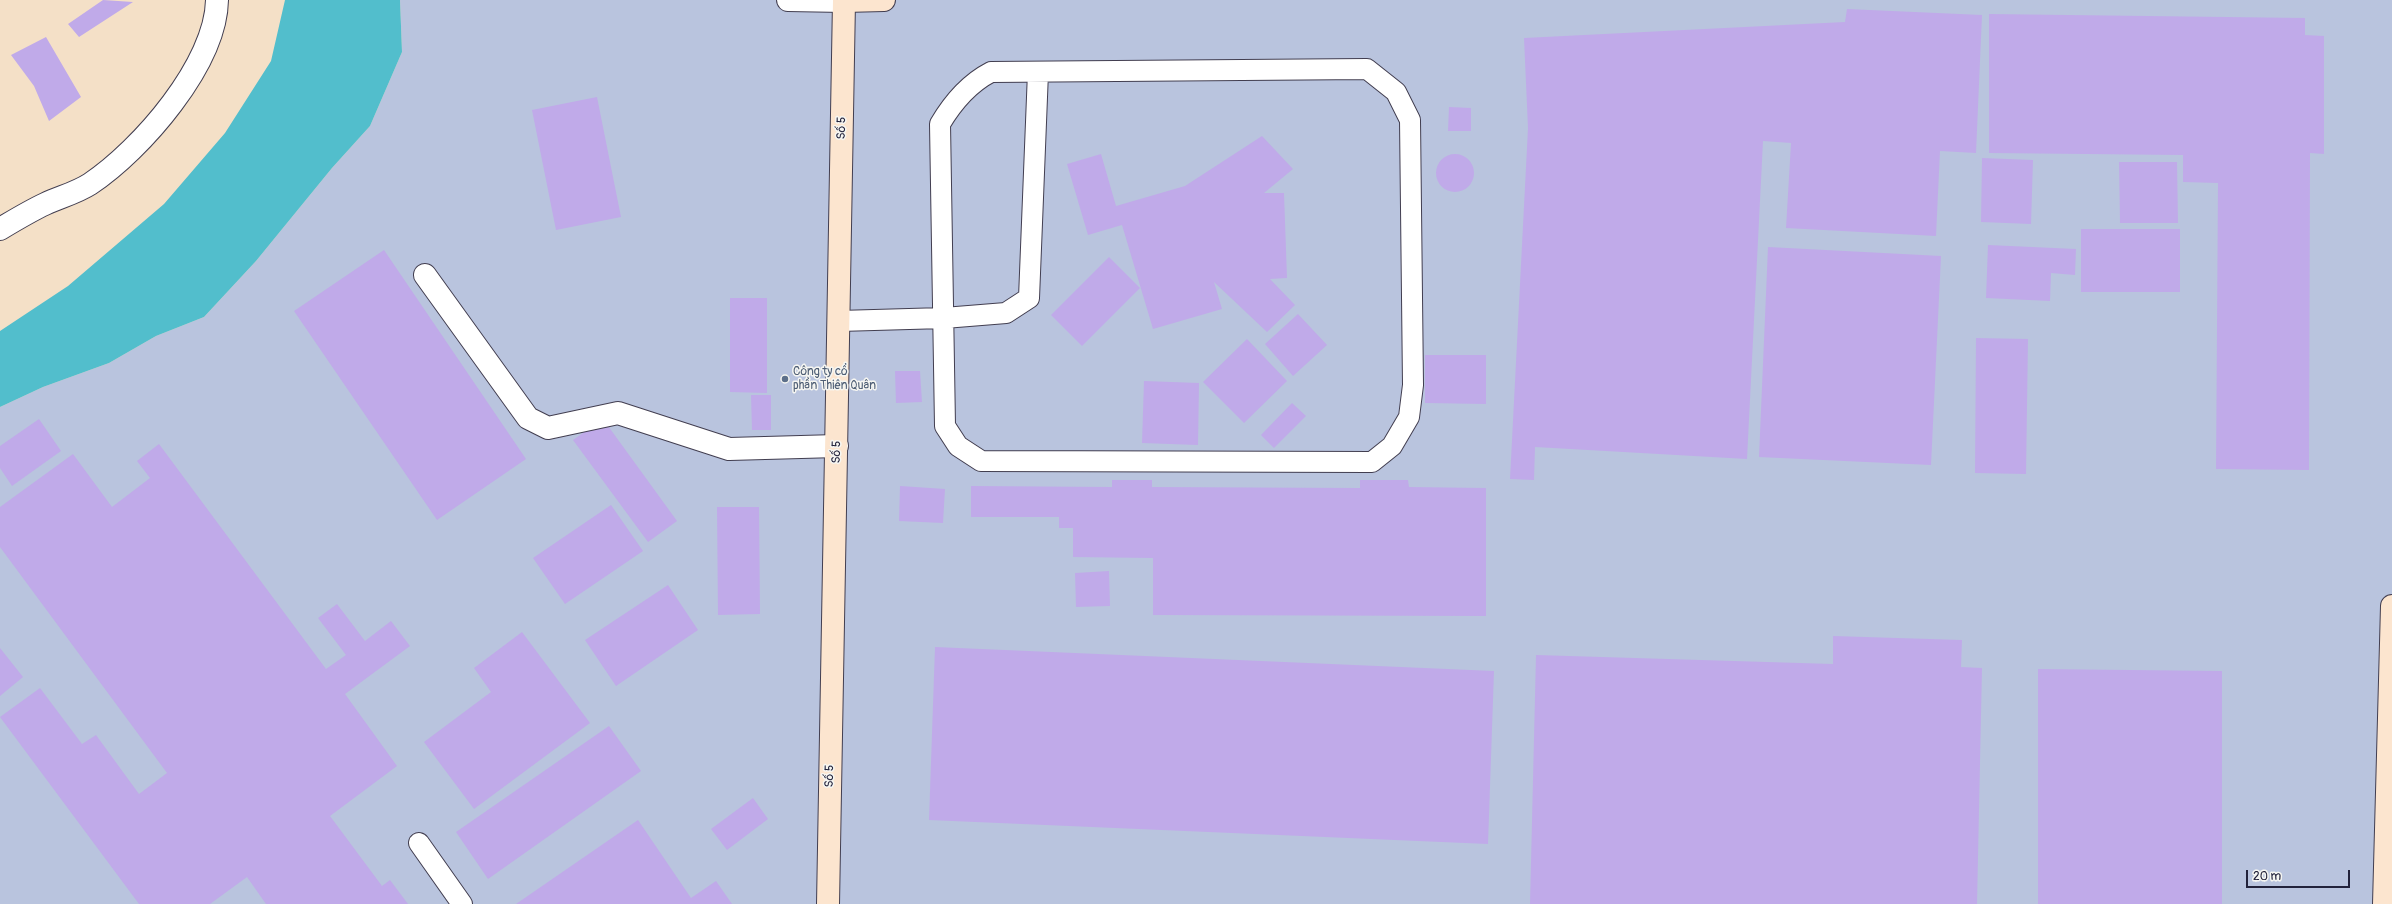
<!DOCTYPE html>
<meta charset="utf-8">
<style>
body{margin:0}
#map{position:relative;width:2392px;height:904px;overflow:hidden;background:#f4e0c7;font-family:Pangolin,sans-serif}
canvas{display:block}
.scale{position:absolute;left:2246px;top:870px;width:104px;height:18px;box-sizing:border-box;border:2px solid #22223b;border-top:0;padding-left:5px;font-size:12px;line-height:14px;white-space:nowrap;color:#22223b;-webkit-text-stroke:3px #f6f6f2;paint-order:stroke}
</style>
<div id="map">
<canvas width="2392" height="904"></canvas>
<div class="scale">20 m</div>
</div>
<script>
const ctx = document.querySelector('canvas').getContext('2d');
ctx.lineJoin = 'round';
function fill(path, color) { ctx.fillStyle = color; ctx.fill(path, 'evenodd'); }
function strokePath(path, color, width, dash) { ctx.strokeStyle = color; ctx.lineWidth = width; ctx.lineCap = dash ? 'butt' : 'round'; ctx.setLineDash(dash || []); ctx.stroke(path); }
function label(font, color, halo, rows, align = 'center') {
  ctx.font = font + ' Pangolin,sans-serif'; ctx.lineWidth = 3; ctx.setLineDash([]); ctx.textBaseline = 'middle'; ctx.strokeStyle = halo; ctx.fillStyle = color; for (const [text, x, y, turn = 0] of rows) {
    ctx.save(); ctx.translate(x, y); ctx.rotate((+turn || 0) * Math.PI / 180); ctx.textAlign = isNaN(turn) ? turn : align; if (halo) ctx.strokeText(text, 0, 0); ctx.fillText(text, 0, 0); ctx.restore();
  }
}
const industrial = new Path2D(`
 M400 0H2392V904H0V407L43 387 109 363 156 336 204 317 256 261 332 168 370 126 402 52Z`);
const water = new Path2D(`
 M285 0H400L402 52 370 126 332 168 256 261 204 317 156 336 109 363 43 387 0 407V331L68 286 164 204 225 133 271 61Z`);
const building = new Path2D(`
 M103 0 133 2 79 37 68 24Z
 M1847 9 1982 15 1976 153 1940 151 1936 236 1786 228 1791 143 1763 141 1747 459 1535 447 1534 480 1510 479 1528 128 1524 38 1845 22Z
 M1989 14 2305 18V35L2324 36V154L2310 153 2309 470 2216 469 2218 183 2183 182V155L1989 153Z
 M46 37 81 97 49 121 34 86 11 55Z
 M597 97 621 217 556 230 532 110Z
 M1449 107 1471 108V131H1448Z
 M1262 136 1293 169 1264 193H1284L1287 278 1270 279 1295 305 1267 332 1214 282 1222 309 1153 329 1122 225 1088 235 1067 164 1101 154 1116 206 1185 186Z
 M1436 173a19 19 0 1 1 38 0a19 19 0 1 1-38 0Z
 M1982 158 2033 160 2031 224 1981 222Z
 M2119 162H2177L2178 223H2120Z
 M2081 229H2180V292H2081Z
 M1988 245 2076 249 2075 275 2051 273 2050 301 1986 298Z
 M1768 247 1941 256 1931 465 1759 457Z
 M384 250 526 459 437 520 294 311Z
 M1109 257 1140 288 1082 346 1051 315Z
 M730 298H767V393L730 392Z
 M1298 314 1327 345 1293 376 1265 344Z
 M1976 338 2028 339 2026 474 1975 473Z
 M1247 339 1287 381 1244 423 1203 382Z
 M1425 355H1486V404L1425 403Z
 M895 371H920L922 402 896 403Z
 M1144 381 1199 383 1198 445 1142 443Z
 M751 395H771V430H752Z
 M1292 403 1306 416 1274 448 1261 435Z
 M39 419 61 451 12 486 0 468V446Z
 M603 419 677 521 648 542 573 440Z
 M159 444 326 669 346 655 318 618 337 604 365 641 391 621 410 646 345 694 397 766 330 816 382 886 390 880 408 904H266L247 877 210 904H139L0 717 40 688 82 744 96 735 139 794 167 773 0 547V507L73 454 112 507 150 478 137 461Z
 M1112 480H1152V487L1360 488V480H1408L1409 487 1486 488V616L1153 615V558L1073 557V528H1059V517H971V486L1112 487Z
 M900 486 945 489 943 523 899 521Z
 M611 505 643 551 565 604 533 558Z
 M717 507H759L760 614 718 615Z
 M1109 571 1110 606 1076 607 1075 573Z
 M668 585 698 630 616 686 585 640Z
 M522 632 590 723 474 809 424 742 491 692 474 668Z
 M1833 636 1962 640 1961 667 1982 668 1977 904H1530L1536 655 1833 664Z
 M935 647 1494 671 1488 844 929 820Z
 M0 648 23 677 0 696Z
 M2038 669 2222 671V904H2038Z
 M609 726 641 771 488 879 456 832Z
 M753 798 768 819 727 850 711 829Z
 M638 820 691 898 716 881 732 904H516Z`);
const lane = new Path2D(`
 M1367 69 1396 92 1410 120 1413 385 1409 417 1392 446 1372 462 981 461 958 446 945 426 940 124C953 102 968 84 991 72Z
 M839 321 944 318 1006 313 1029 298 1038 72
 M419 843 462 904`);
const street = new Path2D(`
 M788 0 844 1
 M0 229C15 220 30 211 45 204 60 197 76 193 90 184 141 150 216 64 217 0
 M425 275 528 418 548 428 618 413 729 449 837 446`);
const secondary = new Path2D(`
 M828 904 844 1 884 0
 M2384 904 2392 606`);
const markers = [
 [785,379,4,"#5c6f8a"]
];
const streetNames = [
 ["Số 5",842,128,-89],
 ["Số 5",837,452,-89],
 ["Số 5",830,776,-89]
];
const serviceNames = [
 ["Công ty cổ",793,372],
 ["phần Thiên Quân",793,386]
];
fill(industrial, '#b9c4de');
fill(water, '#52becc');
fill(building, '#c0aae9');
strokePath(lane, '#423e50', 22);
strokePath(street, '#423e50', 24);
strokePath(secondary, '#423e50', 24);
strokePath(lane, '#fff', 20);
strokePath(street, '#fff', 22);
strokePath(secondary, '#fce5cf', 22);
for (const [x, y, r, color] of markers) { const dot = new Path2D(); dot.arc(x, y, r, 0, 2 * Math.PI); ctx.fillStyle = color; ctx.fill(dot); strokePath(dot, '#f6f6f2', 1.5); }
label('12px', '#22223b', '#f6f6f2', streetNames);
label('12px', '#4e5e75', '#f6f6f2', serviceNames, 'left');
</script>
